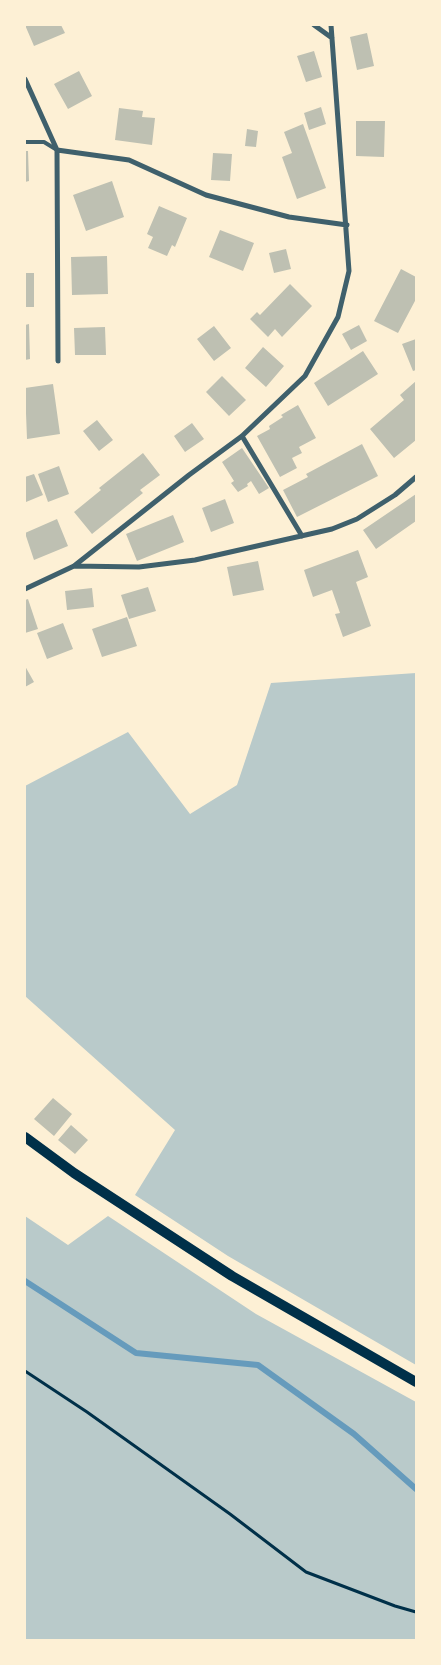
<!DOCTYPE html>
<style>
body{margin:0}
#map{position:relative;width:441px;height:1665px;overflow:hidden;background:#fdf0d5;font-family:"Space Grotesk",sans-serif}
canvas{display:block}
.frame{position:absolute;inset:0;border:26px solid #fdf0d5;pointer-events:none}
</style>
<div id="map">
<canvas width="441" height="1665"></canvas>
<div class="frame"></div>
</div>
<script>
const ctx = document.querySelector('canvas').getContext('2d');
ctx.lineJoin = 'round';
function fill(path, color) { ctx.fillStyle = color; ctx.fill(path, 'evenodd'); }
function strokePath(path, color, width, dash) { ctx.strokeStyle = color; ctx.lineWidth = width; ctx.lineCap = dash ? 'butt' : 'round'; ctx.setLineDash(dash || []); ctx.stroke(path); }
const green = new Path2D(`
 M416 673V1365L228 1256 135 1195 175 1130 25 996V786L128 732 190 814 237 785 271 683Z
 M25 1216 68 1245 108 1216 256 1314 416 1402V1640H25Z`);
const stream = new Path2D(`
 M25 1281 136 1353 258 1365 354 1434 416 1489`);
const building = new Path2D(`
 M25 25H61L65 33 34 46Z
 M367 33 374 66 357 70 350 37Z
 M314 51 322 77 306 82 297 56Z
 M79 71 92 96 68 109 54 84Z
 M321 107 326 124 309 130 304 113Z
 M119 108 143 111 142 117 155 118 152 145 115 140Z
 M356 121H385L384 157 356 156Z
 M303 124 326 188 297 199 282 157 292 153 284 132Z
 M247 129 258 131 256 147 245 146Z
 M25 151H28L29 181 25 182Z
 M213 153 232 154 230 181 211 180Z
 M112 181 124 217 86 231 73 195Z
 M159 206 187 218 175 247 172 245 167 256 148 248 153 237 147 234Z
 M220 230 254 243 243 271 209 257Z
 M286 249 291 269 274 273 269 253Z
 M107 256 108 294 72 295 71 257Z
 M401 269 416 277V299L398 333 374 321Z
 M25 273H34V307H25Z
 M290 284 312 306 282 337 275 329 268 337 250 319 257 312 260 315Z
 M29 324 30 359 25 360V325Z
 M359 325 367 341 351 350 342 334Z
 M214 326 231 348 214 361 197 339Z
 M105 327 106 355H75L74 328Z
 M416 339V370L413 371 402 344Z
 M263 347 284 366 266 387 245 368Z
 M363 351 378 374 328 406 314 383Z
 M222 376 246 400 229 416 206 392Z
 M416 381V440L394 458 370 429 404 400 400 395Z
 M53 384 60 434 27 439 25 388Z
 M298 405 316 438 299 447 302 453 292 458 297 468 280 477 257 436 270 429 269 426 283 417 281 415Z
 M97 420 113 440 99 451 83 431Z
 M192 423 204 439 185 452 174 436Z
 M362 444 378 476 297 517 283 490 308 477 306 474Z
 M242 448 269 488 259 494 251 481 247 484 248 486 238 492 231 483 234 481 222 462Z
 M143 453 160 475 140 490 143 493 92 534 74 512 101 490 99 488Z
 M59 466 69 494 48 502 38 474Z
 M34 474 43 495 26 502 25 477Z
 M416 494V521L376 549 363 530Z
 M225 499 234 523 211 532 202 508Z
 M173 515 184 542 137 561 126 534Z
 M57 519 68 546 34 560 25 533Z
 M358 550 368 577 356 582 371 626 343 637 335 614 340 613 332 590 313 597 304 570Z
 M258 561 264 590 233 596 227 567Z
 M148 587 156 611 129 619 121 595Z
 M92 588 94 607 67 610 65 591Z
 M28 599 38 629 25 633V600Z
 M127 617 137 646 102 657 92 629Z
 M63 623 73 649 47 659 37 633Z
 M25 666 34 682 25 687Z
 M53 1098 72 1114 54 1136 34 1119Z
 M71 1125 88 1140 75 1154 58 1140Z`);
const path = new Path2D(`
 M25 1371 87 1412 230 1514 306 1572 395 1606 416 1612`);
const service = new Path2D(`
 M25 142H44L57 150`);
const minor = new Path2D(`
 M314 25 332 38
 M25 79 57 150 58 361
 M57 150 129 160 206 195 289 217 347 225
 M242 436 302 536
 M74 566 189 475 242 436 305 376 338 317 349 271 331 25
 M25 589 74 566 139 567 195 560 332 529 357 519 395 495 416 477`);
const secondary = new Path2D(`
 M25 1137 74 1173 232 1276 416 1382`);
fill(green, '#b9caca');
strokePath(stream, '#669bbc', 6);
fill(building, '#bec0b2');
strokePath(path, '#003049', 3);
strokePath(service, '#3f606c', 4);
strokePath(minor, '#3f606c', 5);
strokePath(secondary, '#003049', 10);
</script>
